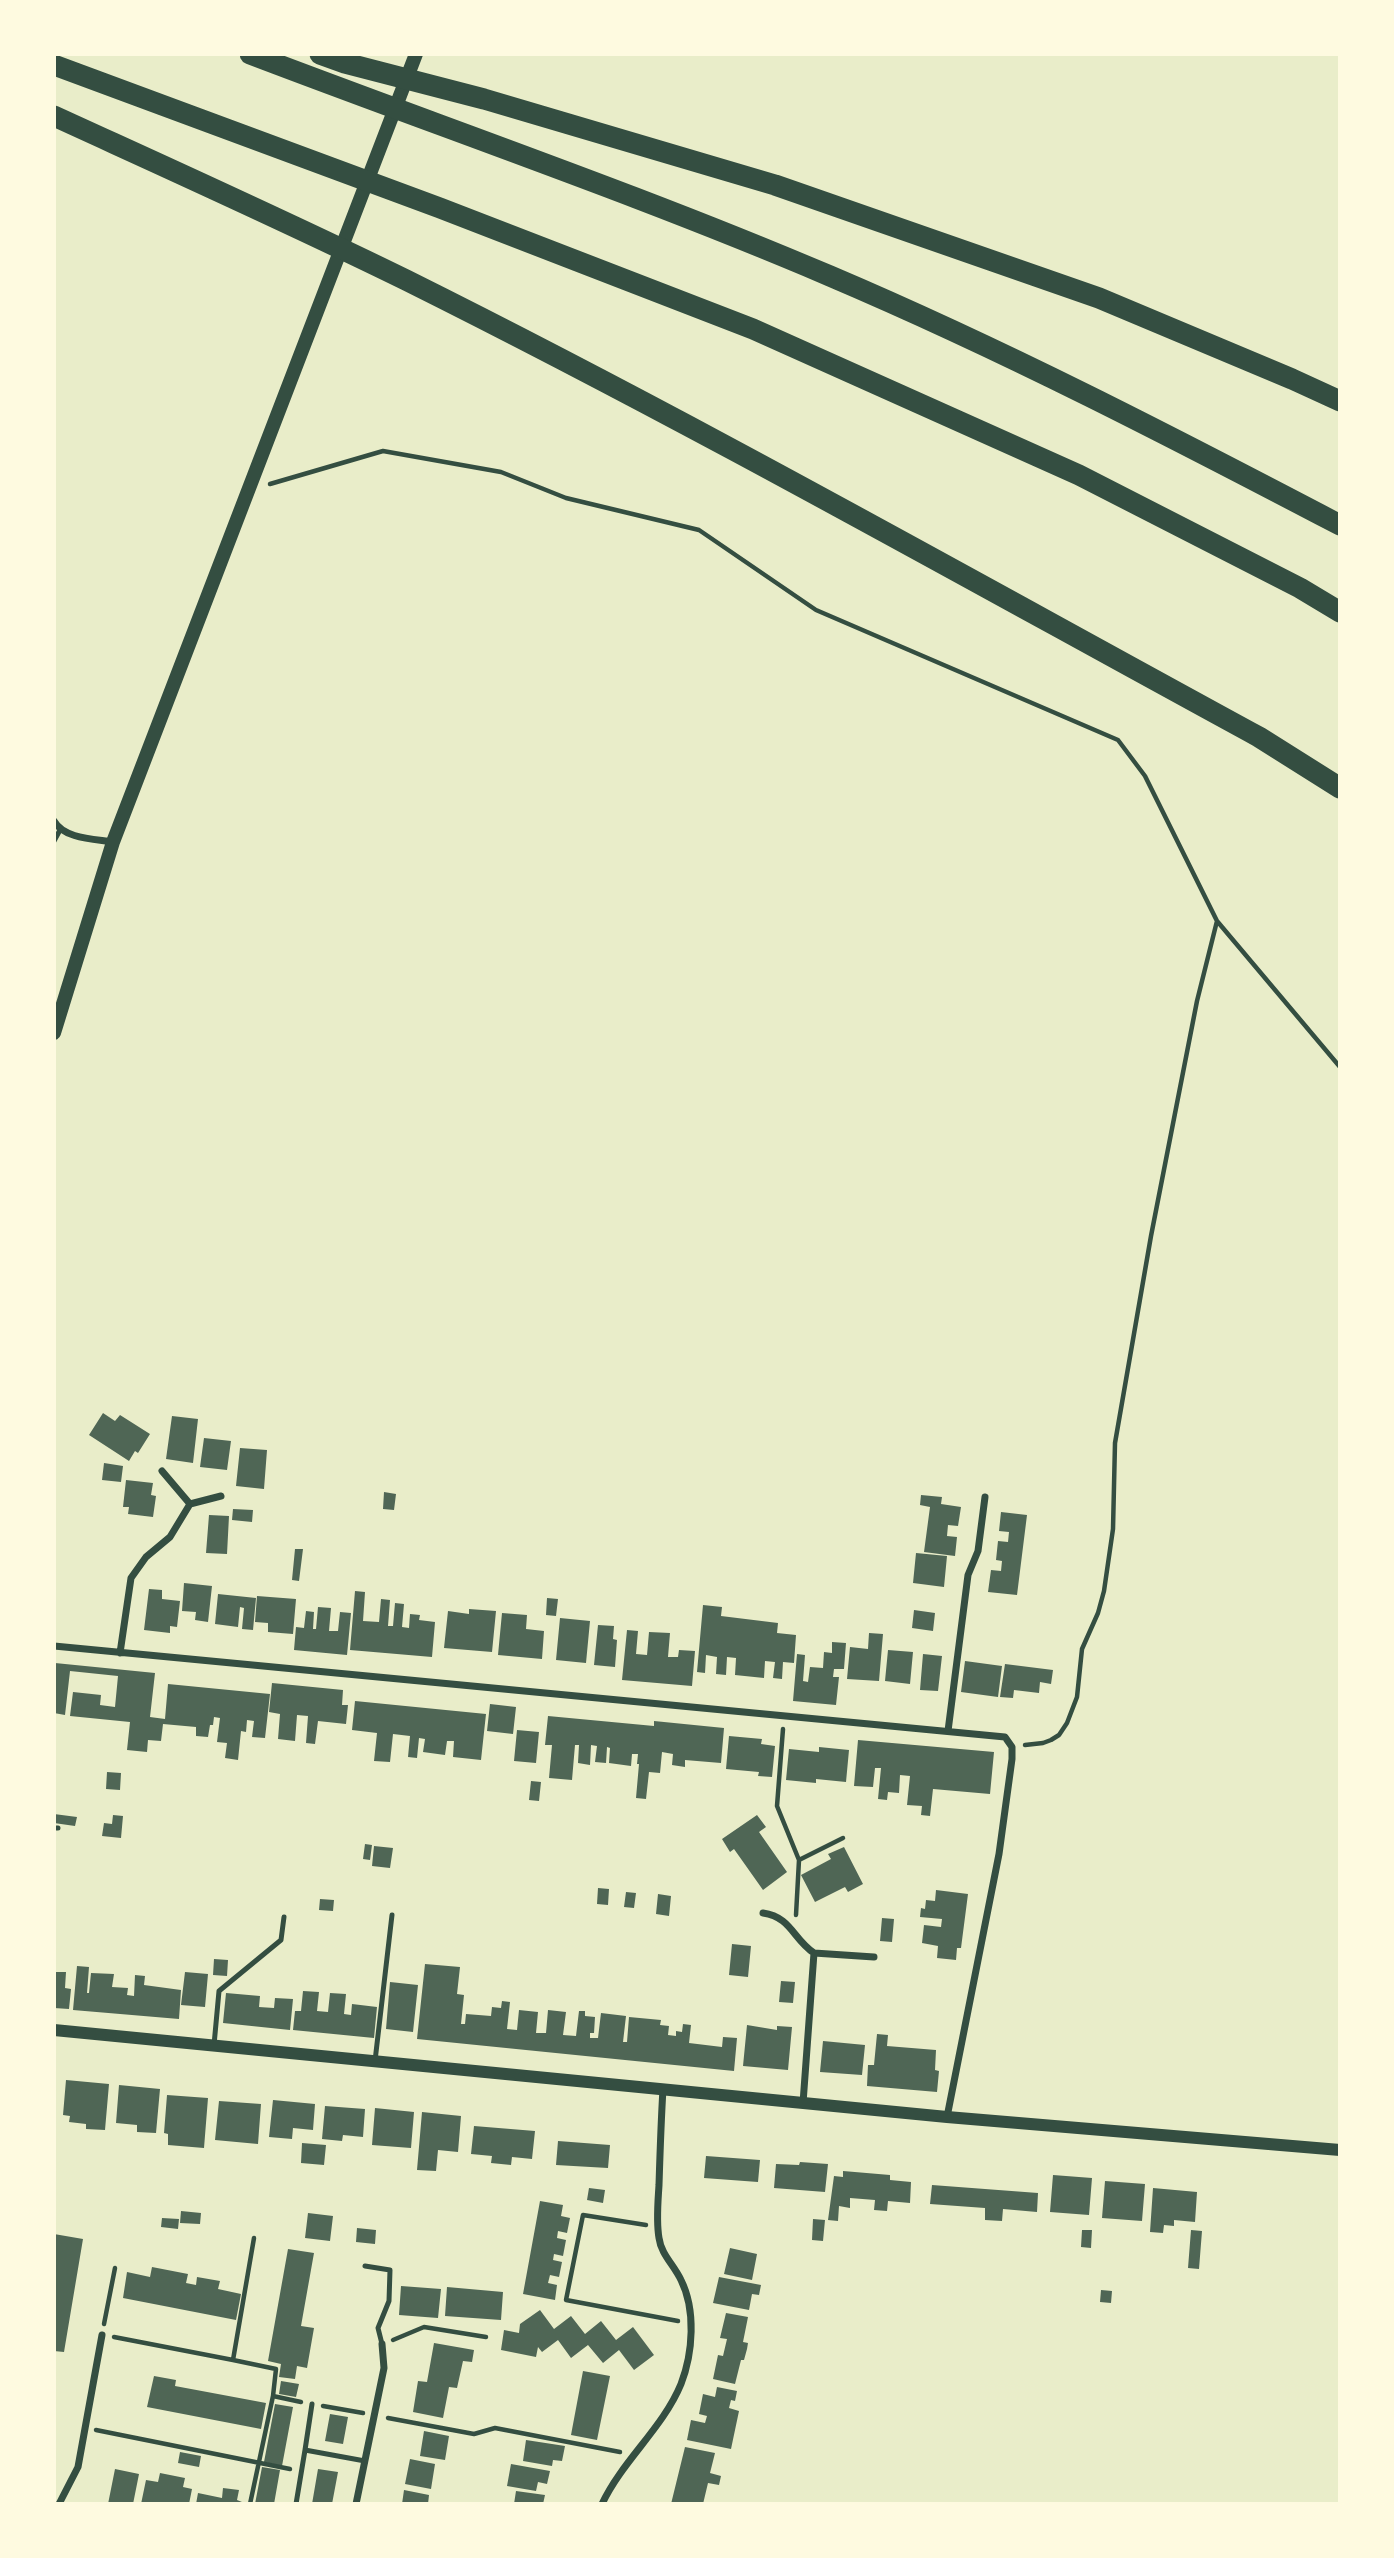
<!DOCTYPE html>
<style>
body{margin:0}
#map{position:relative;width:1394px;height:2558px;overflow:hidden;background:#e9edc9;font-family:"Roboto Condensed",sans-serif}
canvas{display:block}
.frame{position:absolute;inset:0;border:56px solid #fefae0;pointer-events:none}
</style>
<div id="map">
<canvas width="1394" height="2558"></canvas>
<div class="frame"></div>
</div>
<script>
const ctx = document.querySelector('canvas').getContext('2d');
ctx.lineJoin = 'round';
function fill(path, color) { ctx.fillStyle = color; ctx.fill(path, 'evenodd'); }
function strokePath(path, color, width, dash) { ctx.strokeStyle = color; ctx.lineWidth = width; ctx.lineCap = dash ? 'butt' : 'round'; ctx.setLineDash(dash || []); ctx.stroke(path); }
const building = new Path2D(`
 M103 1413 115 1421 120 1415 150 1434 138 1453 135 1451 129 1461 89 1435Z
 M172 1416 198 1419 193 1463 166 1459Z
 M204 1438 231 1441 227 1470 200 1467Z
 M240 1448 267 1450 264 1489 236 1486Z
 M104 1463 123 1466 121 1482 102 1480Z
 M126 1480 153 1483 151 1495 156 1496 153 1517 128 1514 129 1507H123Z
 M384 1492 396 1494 394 1510 383 1509Z
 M921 1495 942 1497 941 1504 961 1507 958 1526 948 1525 947 1536 957 1537 955 1556 924 1552 930 1507 920 1505Z
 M233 1509 253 1510 252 1522 232 1520Z
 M1001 1512 1027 1515 1017 1595 988 1592 991 1570 1001 1571 1002 1561 996 1560 998 1541 1008 1542 1009 1532 999 1531Z
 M209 1515 229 1516 227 1554 206 1553Z
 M295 1549H303L299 1581 292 1580Z
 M916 1553 947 1556 944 1587 913 1583Z
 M184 1583 212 1586 208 1622 195 1620 196 1612 182 1611Z
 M149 1589 162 1590V1599L180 1601 177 1627 170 1626V1633L144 1630Z
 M355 1591 365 1592 363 1621 379 1622 381 1599 390 1600 388 1626H393L395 1603 404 1604 402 1627 409 1628 410 1614 420 1615 419 1620 435 1622 432 1657 350 1650Z
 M218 1594 256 1598 253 1630 242 1629 244 1608 240 1607 238 1627 215 1624Z
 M257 1596 296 1599 293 1634 268 1632V1623L255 1622Z
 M547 1598 558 1599 556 1616 546 1615Z
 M703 1605 722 1607 721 1616 778 1623 777 1633 796 1635 794 1663 783 1662 782 1679 773 1678 775 1662 765 1661 764 1678 735 1675 736 1658 727 1657 726 1675 716 1674 717 1657 706 1655 705 1673 697 1672Z
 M318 1607 331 1608 329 1631H338L340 1612 351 1613 347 1655 294 1650 296 1627 304 1628 306 1611 314 1612 313 1629H316Z
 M469 1609 496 1611 492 1652 444 1648 448 1611 469 1614Z
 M914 1610 935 1613 933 1631 912 1628Z
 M502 1613 527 1615 526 1629 544 1631 542 1659 498 1655Z
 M560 1618 590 1621 586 1663 556 1660Z
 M598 1625 614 1626 613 1639 617 1640 615 1667 594 1665Z
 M627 1630 638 1631 636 1654 647 1655 649 1632 670 1633 668 1657H678L679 1650 695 1651 692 1686 622 1680Z
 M869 1633 883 1634 879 1681 847 1679 850 1647 868 1649Z
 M832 1642 846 1643 844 1669H834L833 1677H839L836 1705 793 1701 797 1654 805 1655 803 1681 808 1682 810 1667 823 1668 824 1652 832 1653Z
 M888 1650 913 1652 910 1684 885 1681Z
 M923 1654 942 1656 938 1691 920 1690Z
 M965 1661 1002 1666 998 1697 961 1692Z
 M55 1663 155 1673 150 1717 165 1719 168 1684 270 1694 265 1738 252 1737 254 1721 247 1720 246 1732 241 1731 238 1760 225 1758 227 1743 217 1742 220 1718 214 1717 213 1725H210L208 1737 196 1736V1727L163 1724 161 1741 148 1740 147 1752 127 1750 130 1722 70 1716 73 1692 101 1695 100 1705 115 1707 118 1676 70 1671 65 1715 54 1713Z
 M1005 1664 1053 1670 1051 1684 1040 1682 1039 1693 1014 1690 1013 1698 1000 1697Z
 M272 1683 343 1690 342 1705H348L346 1724 318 1721 315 1744 306 1743 308 1716 297 1715 295 1741 278 1739 280 1714 269 1712Z
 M355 1701 486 1714 481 1760 453 1757 454 1741H447L445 1755 423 1752 425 1739 419 1738 417 1758 408 1757 410 1736 393 1734 390 1762 374 1761 377 1733 352 1730Z
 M490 1704 516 1707 513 1734 487 1731Z
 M548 1716 654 1726V1721L724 1728 721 1763 685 1760V1767L672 1765 673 1754 662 1752 660 1773 649 1772 646 1799 636 1798 639 1764H637L638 1754H632L631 1766 609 1763 610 1748 607 1747 606 1763 595 1762 597 1746 591 1745 590 1765 578 1763 579 1745H575L572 1780 549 1778 552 1745H545Z
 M517 1730 539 1732 536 1763 514 1761Z
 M729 1736 762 1739 761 1744 775 1746 772 1777 758 1776 759 1772 726 1769Z
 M858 1740 994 1752 990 1794 933 1789 930 1816 921 1815 922 1806 907 1805 910 1776 900 1775 899 1793 888 1792 887 1800 878 1799 881 1768H875L873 1787 854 1786Z
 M819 1747 849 1750 846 1782 816 1779V1783L786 1780 789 1749 819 1752Z
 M107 1772 121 1773 120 1790 106 1789Z
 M531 1781 541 1782 539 1801 529 1800Z
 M54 1814 77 1817 75 1826 54 1823Z
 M113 1815 123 1816 121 1838 102 1836 104 1823 112 1824Z
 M757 1815 766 1827 759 1832 787 1872 763 1890 734 1849 730 1852 722 1839Z
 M365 1844 372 1845 370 1860 363 1859Z
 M374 1846 393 1848 390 1868 372 1866Z
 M844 1847 863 1884 848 1892 845 1887 815 1902 801 1875 831 1859 828 1854Z
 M598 1888 609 1889 608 1905 597 1904Z
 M936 1890 968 1894 961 1948H957L956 1960 937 1958 938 1946 922 1943 924 1925 941 1927 942 1919 920 1917 921 1908 925 1909 926 1900 935 1901Z
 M626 1892 636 1893 634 1908 624 1907Z
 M658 1894 671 1896 669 1916 656 1914Z
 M320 1899 334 1900 333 1911 319 1910Z
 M882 1918 894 1919 892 1942 880 1941Z
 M732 1944 751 1946 748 1977 729 1975Z
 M214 1959 228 1960 227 1976 213 1975Z
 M425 1964 460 1967 457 1994 464 1995 461 2024H465L466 2014 491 2016 492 2007 501 2008 502 2001 510 2002 507 2029 517 2030 519 2010 538 2012 536 2033H546L548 2010 566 2012 563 2035 576 2036 579 2011H585V2016L595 2017 594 2033H590V2038H598L601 2013 626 2016 623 2042H627L629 2017 661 2020 660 2025 669 2026 668 2035 676 2036V2031L682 2032 683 2024 691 2025 689 2043 722 2047 723 2037 737 2038 734 2071 417 2039Z
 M77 1966 89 1967 87 1993H89L91 1973 114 1974 112 1987 128 1988 127 1995 134 1996 135 1975 145 1976 144 1985 181 1990 179 2019 73 2010Z
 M55 1972H66L65 1988 71 1989 69 2009 54 2008Z
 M185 1972 208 1974 205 2007 181 2005Z
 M781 1981 795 1982 793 2003 779 2002Z
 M390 1982 418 1985 413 2032 386 2029Z
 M303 1991 319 1992 317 2011 328 2012 330 1993 346 1994 344 2014 351 2015 352 2004 377 2007 374 2038 293 2030 295 2011H301Z
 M226 1993 260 1996 259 2007 274 2008 275 1998 293 1999 290 2030 223 2023Z
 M747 2025 777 2030V2026L792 2027 788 2070 743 2066Z
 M877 2034 888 2035 887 2046 936 2050 935 2070 939 2071 937 2092 867 2086 868 2065H874Z
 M823 2041 865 2045 862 2075 820 2072Z
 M66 2080 109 2084 105 2130 86 2129V2124L69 2122 70 2116 63 2115Z
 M119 2085 160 2089 156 2133 137 2132V2125L116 2123Z
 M167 2095 208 2098 204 2148 168 2145V2134L164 2133Z
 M273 2100 315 2104 313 2130 293 2128 292 2139 269 2137Z
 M219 2101 261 2104 258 2144 215 2140Z
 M325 2106 365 2109 363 2137 343 2135 342 2141 322 2139Z
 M375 2108 414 2112 411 2148 372 2145Z
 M422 2112 461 2116 458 2152 438 2150 436 2171 417 2170Z
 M474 2126 535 2131 532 2159 512 2157 511 2165 491 2163 492 2156 471 2154Z
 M558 2141 610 2145 608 2168 556 2165Z
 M302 2143 326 2145 324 2165 301 2163Z
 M706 2156 760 2160 758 2182 704 2178Z
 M800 2162 828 2164 825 2192 774 2188 776 2164 799 2165Z
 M843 2171 890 2175V2180L911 2182 910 2203 888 2201 887 2211 874 2210 875 2200 850 2198V2208L839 2206 838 2221 828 2220 834 2176 843 2177Z
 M1053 2175 1092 2178 1089 2215 1050 2212Z
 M1105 2181 1145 2184 1142 2221 1102 2218Z
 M932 2185 1038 2193 1037 2212 1003 2209 1002 2221 985 2220V2208L930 2204Z
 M589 2188 605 2190 603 2203 587 2200Z
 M1153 2188 1197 2192 1195 2222 1174 2220V2226L1164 2225 1163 2233 1150 2232Z
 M540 2201 563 2205 561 2216 570 2218 567 2233 558 2231 557 2238 566 2240 563 2256 554 2254 553 2260 562 2262 559 2277 550 2275 548 2283 557 2285 555 2300 523 2294Z
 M181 2211 201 2213 200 2224 180 2223Z
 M308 2213 333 2216 330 2241 305 2238Z
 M162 2218 179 2219 178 2229 161 2227Z
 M813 2219 825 2220 823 2241 812 2240Z
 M357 2228 376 2230 375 2244 356 2242Z
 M1082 2230H1092L1091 2248 1081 2247Z
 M1191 2230 1202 2231 1199 2269 1188 2268Z
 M54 2234 83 2239 64 2352 54 2351Z
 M730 2248 757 2254 752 2280 724 2274Z
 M288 2249 314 2253 301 2326 314 2328 307 2368 297 2366 295 2379 279 2377 281 2364 268 2361Z
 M152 2267 188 2274 186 2283 196 2285 197 2277 220 2281 218 2289 241 2294 236 2320 123 2298 127 2272 150 2277Z
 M719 2277 761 2285 759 2295 752 2294 749 2310 713 2303Z
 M401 2286 441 2289 438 2318 399 2315Z
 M447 2287 503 2292 501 2320 445 2316Z
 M1101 2290 1112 2291 1111 2303 1100 2302Z
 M540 2310 554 2329 571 2316 585 2334 601 2321 616 2340 633 2327 654 2355 634 2370 619 2350 603 2363 588 2345 571 2358 558 2340 542 2352 538 2347 536 2357 501 2350 504 2330 519 2333 520 2324Z
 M726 2313 748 2317 743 2342 748 2343 747 2349 744 2360H741L735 2384 713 2379 718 2355 723 2356 727 2339 720 2338Z
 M434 2343 474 2350 472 2362 463 2361 457 2388 449 2387 443 2418 413 2412 418 2381 427 2382Z
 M583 2371 610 2376 597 2440 571 2435Z
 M154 2376 176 2380 175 2386 266 2403 261 2429 147 2407Z
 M281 2381 299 2384 296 2397 279 2394Z
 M717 2387 737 2391 735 2401 731 2400 729 2408 739 2411 731 2449 687 2440 691 2420 705 2423 707 2416 699 2414 703 2394 715 2397Z
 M275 2404 293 2407 282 2466 264 2462Z
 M330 2414 348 2417 343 2444 325 2441Z
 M424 2431 449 2436 445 2460 420 2456Z
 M526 2440 565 2446 562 2461 553 2460 552 2466 523 2461Z
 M685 2447 715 2453 710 2473 721 2476 719 2485 708 2483 703 2504H671Z
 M180 2452 201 2456 199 2467 178 2463Z
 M410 2459 435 2464 431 2489 405 2484Z
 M511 2464 550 2471 547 2484 538 2482 536 2491 507 2486Z
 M262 2467 280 2470 274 2504H255Z
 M115 2469 139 2474 133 2504H108Z
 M318 2469 338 2472 332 2504H312Z
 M160 2473 185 2478 183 2487 192 2489 189 2504H141L146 2480 158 2482Z
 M223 2488 239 2490 237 2500 247 2504H196L198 2493 222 2498Z
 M404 2490 429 2495 428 2504H402Z
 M516 2491 545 2495 543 2504H514Z`);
const path = new Path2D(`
 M270 484 383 451 501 472 566 498 699 530 816 610 1118 740 1145 776 1217 921 1340 1067
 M783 1729 777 1806 799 1860 796 1915
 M1025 1745 1043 1743 1051 1740 1059 1735 1067 1723 1077 1697 1082 1649 1098 1613 1104 1591 1113 1529 1115 1443 1151 1236 1197 1001 1217 921
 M799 1860 843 1838
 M646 2225 583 2215 566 2300 678 2321
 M104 2324 115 2268
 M114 2337 233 2360 254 2238
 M393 2340 424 2327 486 2337
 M233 2360 276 2369 273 2396 250 2504
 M273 2396 301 2402
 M323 2406 363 2413
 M388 2418 474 2434 495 2428 620 2452
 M96 2430 290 2469`);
const service = new Path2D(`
 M54 841 60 830
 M54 1828H58
 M214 2045 219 1991 281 1940 284 1917
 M375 2061 392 1915
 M365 2266 390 2270 389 2301 378 2328 382 2344
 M305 2450 312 2404
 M296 2504 305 2450 365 2461`);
const minor = new Path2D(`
 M54 821C64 839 95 839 113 842
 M162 1471 190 1504
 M54 1646 1005 1737 1012 1747V1759L999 1854 947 2117
 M120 1653 131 1578 146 1557 170 1537 190 1504 221 1496
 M948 1731 968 1575 978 1551 985 1497
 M763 1913C791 1917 793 1939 814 1953L803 2103
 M814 1953 874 1957
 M59 2504 78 2467 102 2335
 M356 2504 384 2368 382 2344
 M602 2504C622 2461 663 2428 681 2384 693 2353 696 2310 681 2280 674 2265 661 2254 659 2238 656 2221 658 2202 659 2185 660 2153 661 2121 663 2089`);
const tertiary = new Path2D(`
 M54 2030 947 2117 1340 2150`);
const secondary = new Path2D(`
 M54 1033 113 842 416 54`);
const motorway = new Path2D(`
 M250 54C444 128 640 195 830 276 1004 350 1172 437 1340 525
 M320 54 345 63 484 99 775 185 1099 298 1292 379 1340 401
 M54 65 440 208 753 329 1079 475 1300 588 1340 612
 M54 116C172 170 290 223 406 280 695 424 976 583 1259 737L1340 788`);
fill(building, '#4f6655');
strokePath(path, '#344e41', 4.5);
strokePath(service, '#344e41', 5);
strokePath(minor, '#344e41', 7);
strokePath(tertiary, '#344e41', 12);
strokePath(secondary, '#344e41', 14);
strokePath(motorway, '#344e41', 21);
</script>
